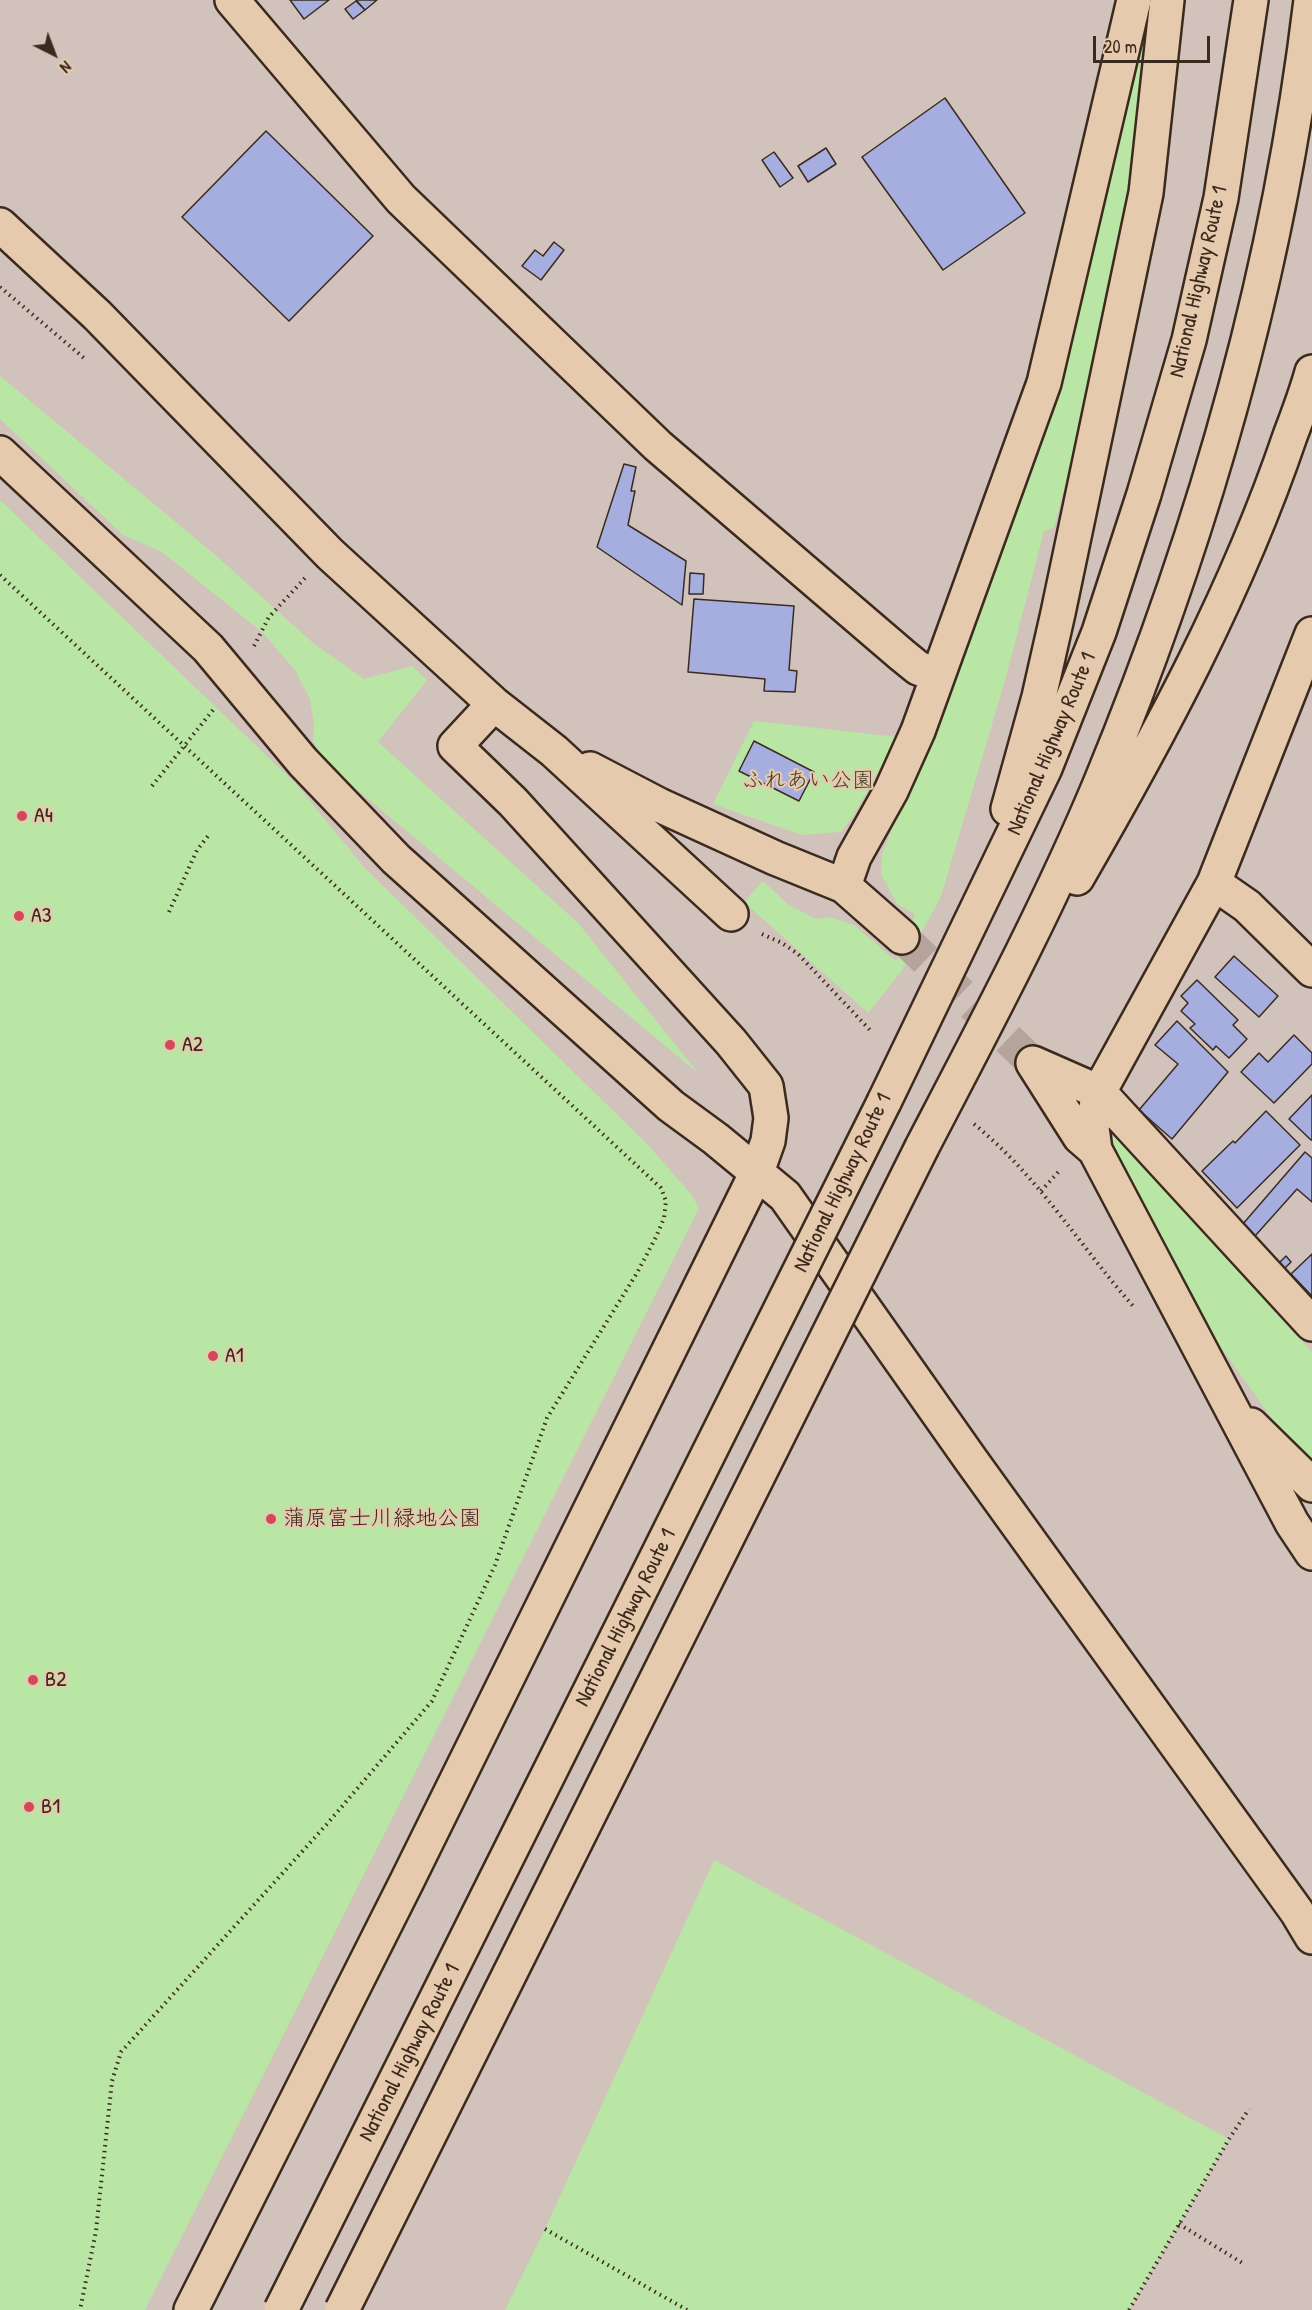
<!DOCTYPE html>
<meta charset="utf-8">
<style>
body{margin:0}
#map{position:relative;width:1312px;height:2310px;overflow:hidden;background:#d2c2bc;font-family:"Patrick Hand",sans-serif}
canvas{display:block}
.north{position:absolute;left:24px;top:24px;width:60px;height:60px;-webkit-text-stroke:4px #e6caad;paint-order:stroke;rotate:138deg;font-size:16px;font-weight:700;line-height:24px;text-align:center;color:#3b2a1e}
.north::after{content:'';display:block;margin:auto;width:21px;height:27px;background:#3b2a1e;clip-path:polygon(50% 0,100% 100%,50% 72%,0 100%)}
.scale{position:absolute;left:1093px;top:36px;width:117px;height:27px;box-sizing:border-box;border:3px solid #3b2a1e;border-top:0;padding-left:8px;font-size:18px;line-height:21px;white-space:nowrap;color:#3b2a1e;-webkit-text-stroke:4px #e6caad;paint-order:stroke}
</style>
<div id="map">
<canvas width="1312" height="2310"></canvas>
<div class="north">N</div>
<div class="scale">20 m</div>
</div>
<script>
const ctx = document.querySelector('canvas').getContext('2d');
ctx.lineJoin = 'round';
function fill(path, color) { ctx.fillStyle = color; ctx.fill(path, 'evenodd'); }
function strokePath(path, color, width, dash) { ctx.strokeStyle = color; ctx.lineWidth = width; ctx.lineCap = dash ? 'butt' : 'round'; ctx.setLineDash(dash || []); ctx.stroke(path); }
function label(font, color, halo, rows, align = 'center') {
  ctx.font = font + ' "Patrick Hand","Klee One",sans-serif'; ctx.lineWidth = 4.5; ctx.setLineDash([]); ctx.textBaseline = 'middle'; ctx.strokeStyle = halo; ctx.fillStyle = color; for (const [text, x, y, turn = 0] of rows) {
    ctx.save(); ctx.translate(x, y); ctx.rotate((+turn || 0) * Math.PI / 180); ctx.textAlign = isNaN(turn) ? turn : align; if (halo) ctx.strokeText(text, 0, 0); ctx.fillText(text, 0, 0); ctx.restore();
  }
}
const green = new Path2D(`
 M1148 0H1150C1149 29 1149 58 1146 86 1126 235 1092 383 1054 528L1044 531 1006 677 941 896 901 972 868 1013 744 902 763 881 789 905 816 919 830 917 854 925 896 961 915 914 897 904 881 874 882 854 1005 544 1063 367Z
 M0 376 213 553 313 643 364 679 412 666 427 680 378 742 578 923 698 1073 326 764 313 741 314 724 310 699 295 670 262 632 162 552 123 535 0 419Z
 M0 500 296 784 364 867 647 1144 691 1194 699 1208 145 2310H0Z
 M754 721 897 737 854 815 841 832 802 835 713 804Z
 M1106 1133 1126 1143 1187 1215 1312 1352V1460L1278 1427 1213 1336Z
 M714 1860 1229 2139 1129 2310H505L545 2229Z`);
const building = new Path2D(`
 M290 0H329L304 19Z
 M356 0H377L365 10Z
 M356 1 365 10 353 19 345 9Z
 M945 98 1025 213 943 270 862 157Z
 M266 131 373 236 289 321 182 217Z
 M826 148 836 164 808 182 798 166Z
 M774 152 793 178 780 187 762 160Z
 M554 242 564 250 541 280 522 266 535 250 543 256Z
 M624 464 636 467 631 491H635L628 525 686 561 682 605 597 547Z
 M690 573 704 574 703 594H689Z
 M694 599 794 606 789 670 797 671 795 692 764 691 765 679 688 672Z
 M754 741 814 772 799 801 739 771Z
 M1234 956 1278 996 1259 1017 1215 977Z
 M1197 980 1238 1020 1233 1025 1247 1039 1229 1058 1216 1046 1213 1050 1190 1028 1195 1024 1181 1011 1188 1003 1181 996Z
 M1177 1021 1228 1072 1172 1139 1139 1110 1178 1064 1155 1045Z
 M1294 1035 1312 1053V1064L1274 1103 1241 1072 1259 1053 1268 1062Z
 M1312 1095V1140H1311L1289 1119Z
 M1266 1111 1300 1145 1237 1208 1202 1171 1233 1141 1235 1143Z
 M1305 1152 1312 1158V1202L1297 1189 1255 1236 1242 1225Z
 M1312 1254V1296L1291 1274Z
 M1286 1256 1291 1262 1284 1269 1279 1263Z`);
const minorTunnel = new Path2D(`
 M902 937 1033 1063`);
const path = new Path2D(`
 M0 287 84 358
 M0 575 661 1188 666 1201 664 1218 656 1237 637 1273 547 1418 495 1565 432 1701 327 1824 121 2052 112 2081 96 2231 80 2310
 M254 646 269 617 305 578
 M152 786 213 710
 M169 912 197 850 208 836
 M762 934 782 943 798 954 870 1030
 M974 1124C1037 1175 1080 1246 1133 1306
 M1041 1191 1061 1169
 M1179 2224 1244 2264
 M545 2229 687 2310
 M1129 2310 1229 2139 1249 2109`);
const minor = new Path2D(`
 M232 0 401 199 658 446 902 655 918 668 937 675
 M0 225 97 315 330 554 494 704 554 751 731 914
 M0 453 208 648 303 762 396 859 671 1106 716 1139 785 1196 971 1460 1297 1912 1312 1937
 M1312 634 1214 883 1099 1092 1092 1128 1095 1150 1292 1523 1312 1553
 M590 769 659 805 775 858 844 886 902 937
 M1214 883 1247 906 1312 970
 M844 886 854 857 891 791 918 731 1044 383 1134 0
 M1033 1063 1099 1092 1312 1324
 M1033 1063 1080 1137 1095 1150
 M1251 1425 1312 1485
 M191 2310 407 1881 757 1172 768 1141 771 1118 766 1086 731 1042 513 802 455 746 494 704`);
const highway = new Path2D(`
 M1008 809 1039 697 1058 613 1146 193 1167 0
 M1077 878C1159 736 1237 592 1290 436 1298 415 1306 394 1312 372
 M884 1102 1045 768 1099 632 1144 494 1189 340 1221 198 1251 0
 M922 1147C984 1028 1048 908 1100 784 1204 533 1279 270 1311 0`);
const highwayBridge = new Path2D(`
 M281 2310 884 1102
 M342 2310 922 1147`);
const markers = [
 [22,816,6,"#d1495b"],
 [19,916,6,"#d1495b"],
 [170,1045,6,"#d1495b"],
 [213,1356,6,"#d1495b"],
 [271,1519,6,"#d1495b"],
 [33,1680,6,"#d1495b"],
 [29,1807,6,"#d1495b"]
];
const streetNames = [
 ["National Highway Route 1",1199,282,-77],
 ["National Highway Route 1",1052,744,-67],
 ["National Highway Route 1",843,1183,-64],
 ["National Highway Route 1",626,1618,-63],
 ["National Highway Route 1",410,2053,-63]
];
const parkNames = [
 ["ふれあい公園",808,781]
];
const poiNames = [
 ["A4",34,816],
 ["A3",31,916],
 ["A2",182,1045],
 ["A1",225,1356],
 ["蒲原富士川緑地公園",283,1519],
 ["B2",45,1680],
 ["B1",41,1807]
];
fill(green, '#b9e6a4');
fill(building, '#a5aede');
strokePath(building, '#3b2a1e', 1.5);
strokePath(minorTunnel, '#b4a49c', 33, [33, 16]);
strokePath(minor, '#3b2a1e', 38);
strokePath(highway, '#3b2a1e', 38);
strokePath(path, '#3b2a1e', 4, [1.5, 4.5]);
strokePath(minor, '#e6caad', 33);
strokePath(highway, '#e6caad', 33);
strokePath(highwayBridge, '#3b2a1e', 38, []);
strokePath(highwayBridge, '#e6caad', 33);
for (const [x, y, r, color] of markers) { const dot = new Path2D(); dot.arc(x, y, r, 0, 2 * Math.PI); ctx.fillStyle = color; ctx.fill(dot); strokePath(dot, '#e6caad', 2); }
label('22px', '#3b2a1e', '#e6caad', streetNames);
label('22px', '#483d2b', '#e6caad', parkNames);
label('22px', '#3b2a1e', '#e6caad', poiNames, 'left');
</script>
